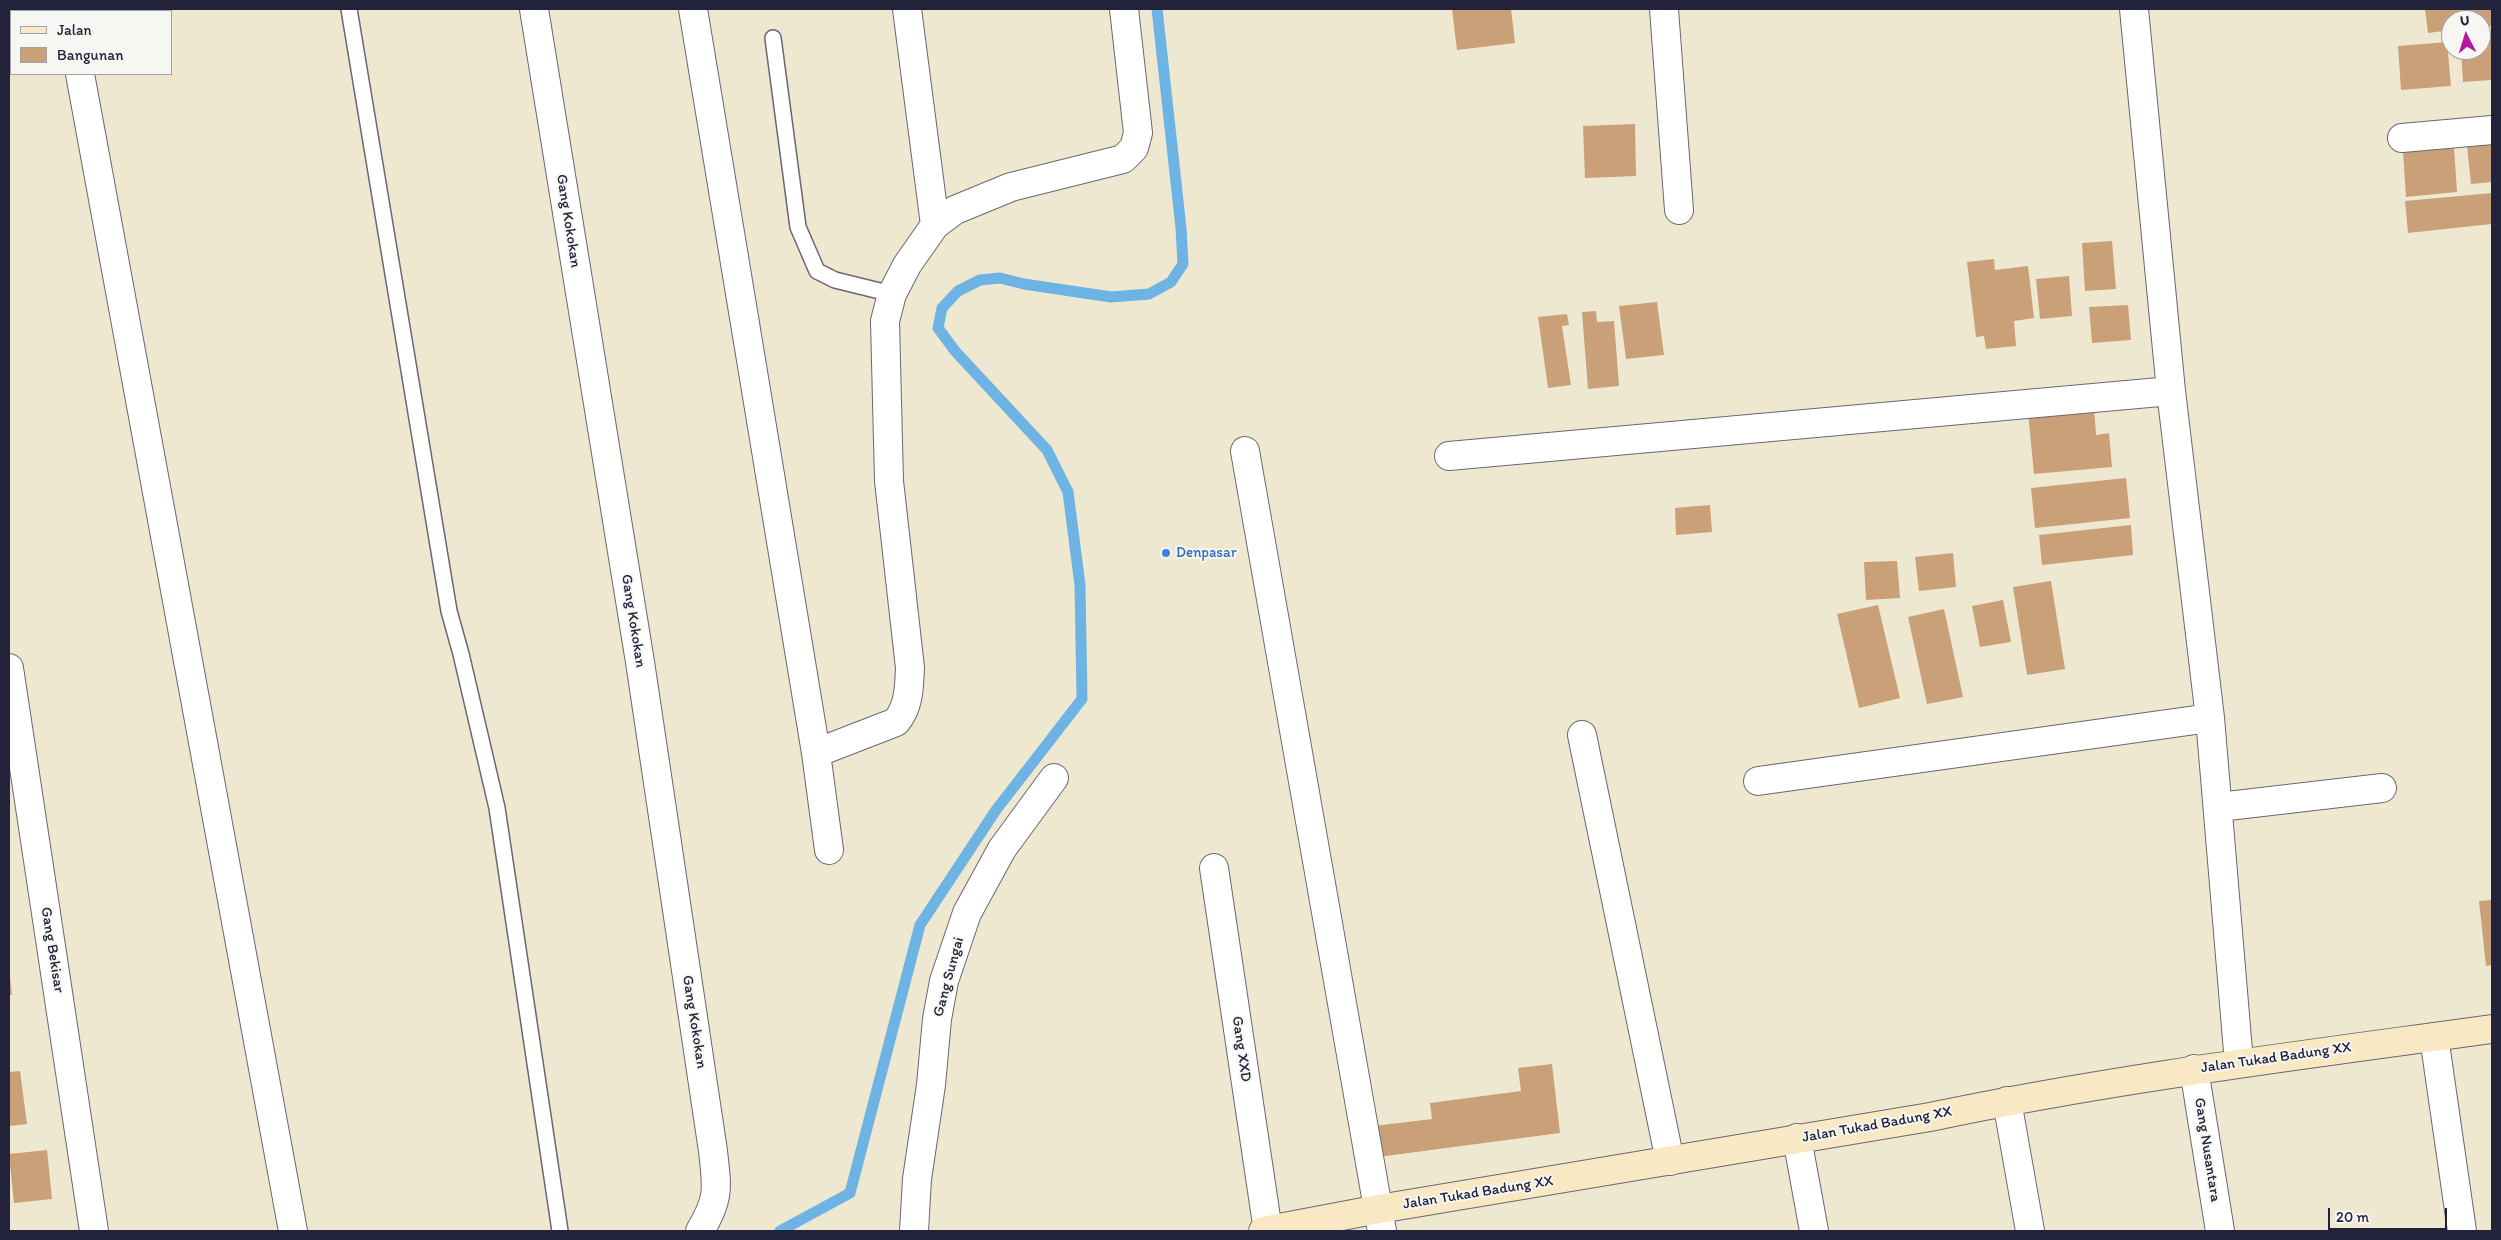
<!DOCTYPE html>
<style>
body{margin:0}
#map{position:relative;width:2501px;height:1240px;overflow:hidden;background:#efe8d1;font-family:Itim,sans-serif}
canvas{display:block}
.frame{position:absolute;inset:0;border:10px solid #22223b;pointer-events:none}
.legend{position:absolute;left:10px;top:10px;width:162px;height:65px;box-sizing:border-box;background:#f6f6f2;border:1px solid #a1a1a9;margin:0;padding:6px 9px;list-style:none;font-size:15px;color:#22223b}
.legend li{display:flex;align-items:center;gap:10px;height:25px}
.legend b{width:25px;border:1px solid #a1a1a9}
.north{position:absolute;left:2441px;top:10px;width:50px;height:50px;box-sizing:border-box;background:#f6f6f2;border:1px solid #a1a1a9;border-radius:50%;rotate:355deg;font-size:14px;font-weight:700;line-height:20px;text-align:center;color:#22223b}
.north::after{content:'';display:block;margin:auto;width:18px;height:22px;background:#b5179e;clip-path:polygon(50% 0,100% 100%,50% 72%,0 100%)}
.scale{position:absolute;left:2328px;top:1208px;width:119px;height:22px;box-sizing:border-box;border:2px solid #22223b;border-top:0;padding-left:6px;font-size:15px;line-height:18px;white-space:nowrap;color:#22223b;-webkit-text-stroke:4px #f6f6f2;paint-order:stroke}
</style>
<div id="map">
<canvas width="2501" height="1240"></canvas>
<div class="frame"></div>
<ul class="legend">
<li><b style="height:6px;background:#f8e8c3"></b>Jalan</li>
<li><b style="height:14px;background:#caa078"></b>Bangunan</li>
</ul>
<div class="north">U</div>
<div class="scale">20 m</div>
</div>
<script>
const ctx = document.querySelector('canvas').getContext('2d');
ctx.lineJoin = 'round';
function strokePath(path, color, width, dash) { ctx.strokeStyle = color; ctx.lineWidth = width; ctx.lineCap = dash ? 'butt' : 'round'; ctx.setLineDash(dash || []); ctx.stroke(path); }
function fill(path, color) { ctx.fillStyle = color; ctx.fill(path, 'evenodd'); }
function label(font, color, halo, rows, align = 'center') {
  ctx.font = font + ' Itim,sans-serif'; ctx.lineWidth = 4; ctx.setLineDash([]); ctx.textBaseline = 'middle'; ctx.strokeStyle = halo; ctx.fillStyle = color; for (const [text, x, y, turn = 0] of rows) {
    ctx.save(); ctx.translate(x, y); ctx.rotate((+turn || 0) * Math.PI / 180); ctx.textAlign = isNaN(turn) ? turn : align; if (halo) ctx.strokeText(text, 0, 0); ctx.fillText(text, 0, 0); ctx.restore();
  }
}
const stream = new Path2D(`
 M780 1231 850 1193 920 925 996 810 1082 699 1080 585 1068 492 1047 450 955 351 938 328 942 308 958 291 980 280 1000 278 1024 284 1111 297 1149 294 1171 282 1183 264 1181 228 1157 9`);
const building = new Path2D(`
 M1452 9H1511L1515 43 1457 50Z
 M2425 9H2492V26L2481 27V20H2451V30L2428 33Z
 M2492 33V80L2463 82 2461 50H2481V34Z
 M2447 42 2451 86 2401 90 2398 46Z
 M1635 124 1636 176 1585 178 1583 126Z
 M2492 143V182L2471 184 2467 146Z
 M2454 147 2457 192 2406 197 2403 152Z
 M2492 193V224L2408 233 2405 201Z
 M2112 241 2116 289 2085 291 2082 243Z
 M1994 259 1995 270 2028 266 2034 318 2014 321 2016 346 1986 349 1984 336 1976 337 1967 262Z
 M2069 276 2072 316 2040 319 2036 279Z
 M1657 302 1664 355 1626 359 1619 306Z
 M2128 305 2131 340 2092 343 2089 307Z
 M1596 311 1597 322 1614 321 1619 386 1588 389 1582 312Z
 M1567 314 1569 325 1562 326 1571 385 1548 388 1538 317Z
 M2094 407 2096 435 2109 433 2112 467 2034 474 2028 413Z
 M2126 478 2130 518 2035 528 2031 488Z
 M1710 505 1712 532 1676 535 1675 508Z
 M2131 525 2133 555 2042 565 2039 535Z
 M1953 553 1956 587 1919 591 1915 557Z
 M1897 561 1900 598 1866 600 1864 562Z
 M2051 581 2065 669 2027 675 2013 587Z
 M2003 600 2011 642 1980 647 1972 606Z
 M1878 605 1900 698 1859 708 1837 614Z
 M1944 609 1963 697 1927 704 1908 617Z
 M2492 900V965L2486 966 2479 901Z
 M9 977H10L12 995H9Z
 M1552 1064 1560 1133 1378 1157 1374 1126 1432 1119 1430 1103 1521 1091 1518 1068Z
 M20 1071 27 1124 9 1126V1072Z
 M47 1150 52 1199 14 1203 9 1154Z`);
const lane = new Path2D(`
 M349 9 449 611 461 654 497 808 560 1231
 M773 38 798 227 817 271 835 280 892 294`);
const street = new Path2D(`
 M67 9V11
 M534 9 640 662 713 1151C717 1188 720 1198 700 1231
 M693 9 816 753 829 850
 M907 9 935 225
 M1664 9 1679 210
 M2134 9 2171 391 2210 718 2239 1063
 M80 74 293 1231
 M2402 138 2492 130
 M1245 451 1382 1231
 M1449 456 2171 391
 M9 668 94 1231
 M1582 735 1670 1161
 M816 753 896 722C909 706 909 689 910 668L889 481 885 321 892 294 907 265 935 225 955 210 1011 187 1123 159 1134 148 1138 133 1124 9
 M1758 781 2210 718
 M2219 807 2382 788
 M1214 868 1268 1231
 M2434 1037 2462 1231
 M2194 1069 2220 1231
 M2007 1101 2030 1231
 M1797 1138 1814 1231
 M914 1231 917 1179 931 1085 937 1019 944 981 967 913 1002 849 1054 778`);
const secondary = new Path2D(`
 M1263 1231 1379 1209 1930 1117C2116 1078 2304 1055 2492 1029`);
const markers = [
 [1166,553,5,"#3f7fe0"]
];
const streetNames = [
 ["Gang Kokokan",568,221,81],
 ["Gang Kokokan",633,621,81],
 ["Gang Bekisar",52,950,81],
 ["Gang Sungai",949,977,-75],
 ["Gang Kokokan",694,1022,81],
 ["Gang XXD",1241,1049,82],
 ["Jalan Tukad Badung XX",2276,1058,-8],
 ["Jalan Tukad Badung XX",1877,1125,-10],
 ["Gang Nusantara",2207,1150,81],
 ["Jalan Tukad Badung XX",1478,1193,-9]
];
const shopNames = [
 ["Denpasar",1176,553]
];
strokePath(stream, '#6db4e4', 11);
fill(building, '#caa078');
strokePath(lane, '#6a6770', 18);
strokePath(street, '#6a6770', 30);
strokePath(secondary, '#6a6770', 30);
strokePath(lane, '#fff', 15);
strokePath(street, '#fff', 28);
strokePath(secondary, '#f8e8c3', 28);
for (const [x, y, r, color] of markers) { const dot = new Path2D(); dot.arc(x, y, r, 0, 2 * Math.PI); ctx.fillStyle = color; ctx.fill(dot); strokePath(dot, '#f6f6f2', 2); }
label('15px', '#22223b', '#f6f6f2', streetNames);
label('15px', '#366cbe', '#f6f6f2', shopNames, 'left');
</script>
